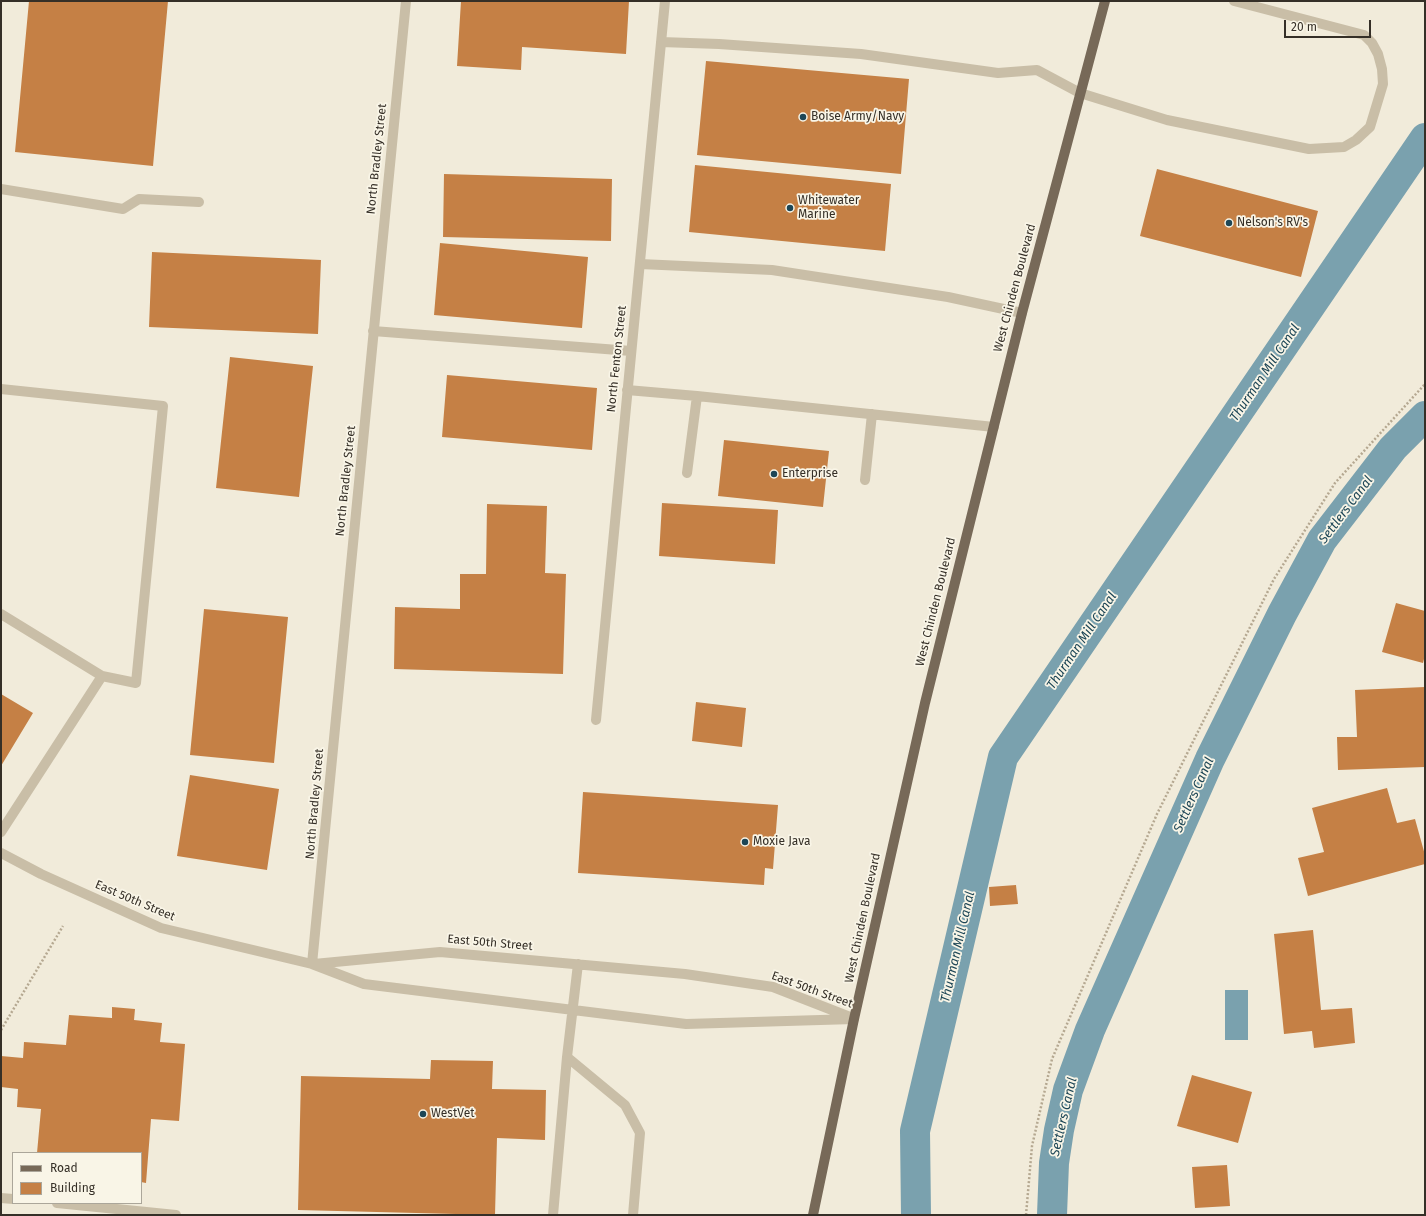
<!DOCTYPE html>
<style>
body{margin:0}
#map{position:relative;width:1426px;height:1216px;overflow:hidden;background:#f1ebda;font-family:"Fira Sans",sans-serif}
canvas{display:block}
.frame{position:absolute;inset:0;border:2px solid #352f27;pointer-events:none}
.legend{position:absolute;left:12px;top:1152px;width:130px;height:52px;box-sizing:border-box;background:#f9f5e7;border:1px solid #aba69a;margin:0;padding:5px 7px;list-style:none;font-size:12px;color:#352f27}
.legend li{display:flex;align-items:center;gap:8px;height:20px}
.legend b{width:20px;border:1px solid #aba69a}
.scale{position:absolute;left:1284px;top:20px;width:87px;height:18px;box-sizing:border-box;border:2px solid #352f27;border-top:0;padding-left:5px;font-size:12px;line-height:14px;white-space:nowrap;color:#352f27;-webkit-text-stroke:3px #f9f5e7;paint-order:stroke}
</style>
<div id="map">
<canvas width="1426" height="1216"></canvas>
<div class="frame"></div>
<ul class="legend">
<li><b style="height:5px;background:#776958"></b>Road</li>
<li><b style="height:11px;background:#c58045"></b>Building</li>
</ul>
<div class="scale">20 m</div>
</div>
<script>
const ctx = document.querySelector('canvas').getContext('2d');
ctx.lineJoin = 'round';
function fill(path, color) { ctx.fillStyle = color; ctx.fill(path, 'evenodd'); }
function strokePath(path, color, width, dash) { ctx.strokeStyle = color; ctx.lineWidth = width; ctx.lineCap = dash ? 'butt' : 'round'; ctx.setLineDash(dash || []); ctx.stroke(path); }
function label(font, color, halo, rows, align = 'center') {
  ctx.font = font + ' "Fira Sans",sans-serif'; ctx.lineWidth = 3.5; ctx.setLineDash([]); ctx.textBaseline = 'middle'; ctx.strokeStyle = halo; ctx.fillStyle = color; for (const [text, x, y, turn = 0] of rows) {
    ctx.save(); ctx.translate(x, y); ctx.rotate((+turn || 0) * Math.PI / 180); ctx.textAlign = isNaN(turn) ? turn : align; if (halo) ctx.strokeText(text, 0, 0); ctx.fillText(text, 0, 0); ctx.restore();
  }
}
const water = new Path2D(`
 M1225 990H1248V1040H1225Z`);
const canal = new Path2D(`
 M916 1215 915 1131 1003 757 1425 138
 M1052 1215 1054 1163 1059 1130 1068 1090 1090 1030 1210 759 1282 614 1322 540 1393 448 1425 416`);
const building = new Path2D(`
 M29 1H168L153 166 15 152Z
 M461 1H629L626 54 522 47 521 70 457 66Z
 M706 61 909 79 901 174 697 155Z
 M695 165 891 184 885 251 689 232Z
 M1157 169 1318 211 1301 277 1140 236Z
 M444 174 612 179 611 241 443 237Z
 M440 243 588 257 582 328 434 315Z
 M152 252 321 260 318 334 149 327Z
 M230 357 313 366 299 497 216 488Z
 M447 375 597 388 592 450 442 437Z
 M724 440 829 451 823 507 718 496Z
 M662 503 778 510 775 564 659 556Z
 M487 504 547 506 545 573 566 574 563 674 394 669 395 607 460 609V574H486Z
 M1396 603 1425 611V655L1423 663 1382 652Z
 M204 609 288 617 274 763 190 755Z
 M1425 687V767L1338 770 1337 737H1357L1355 690Z
 M1 694 33 713 1 766Z
 M696 702 746 708 742 747 692 741Z
 M190 775 279 789 267 870 177 856Z
 M1387 788 1397 823 1415 819 1425 855V864L1308 896 1298 858 1324 852 1312 808Z
 M583 792 778 805 773 869 765 868 764 885 578 873Z
 M1016 885 1018 904 990 906 989 887Z
 M1313 930 1321 1010 1352 1008 1355 1043 1314 1048 1312 1031 1284 1034 1274 934Z
 M112 1007 135 1009 134 1020 162 1023 160 1042 185 1044 179 1121 151 1119 146 1183 141 1182V1153H37L41 1109 17 1107 18 1089 1 1087V1056L23 1058 24 1042 66 1045 69 1015 112 1018Z
 M431 1060 493 1061 492 1089 546 1090 545 1140 497 1138 495 1215 298 1210 301 1076 430 1079Z
 M1192 1075 1252 1092 1238 1143 1177 1126Z
 M1227 1165 1230 1206 1195 1208 1192 1167Z`);
const path = new Path2D(`
 M1 1030 63 926
 M1026 1215 1032 1146 1052 1059 1157 814 1274 579 1335 483 1425 384`);
const minor = new Path2D(`
 M661 42 719 44 861 54 998 73 1037 70 1080 93 1167 120 1309 149 1344 147 1356 140 1370 127 1383 84 1382 69 1378 54 1372 43 1364 35 1234 1
 M1 189 123 209 139 199 199 202
 M640 264 772 270 948 297 1022 313
 M373 331 631 351
 M1 389 163 406 136 683 102 676 1 614
 M627 390 697 396
 M687 473 697 396 994 427
 M865 480 872 414
 M596 720 665 1
 M1 832 102 676
 M1 853 41 874 161 928 312 964 364 984 686 1024 854 1019
 M312 964 406 1
 M314 964 440 952 685 974 773 987 850 1017
 M567 1057 625 1105 640 1133 633 1215
 M1 1198 13 1199
 M57 1203 176 1215
 M553 1215 567 1057 578 964`);
const major = new Path2D(`
 M813 1215 854 1019 925 703 1022 313 1105 1`);
const markers = [
 [803,117,4,"#1d4656"],
 [790,208,4,"#1d4656"],
 [1229,223,4,"#1d4656"],
 [774,474,4,"#1d4656"],
 [745,842,4,"#1d4656"],
 [423,1114,4,"#1d4656"]
];
const poiNames = [
 ["Boise Army/Navy",811,117],
 ["Whitewater",798,201],
 ["Marine",798,215],
 ["Nelson's RV's",1237,223],
 ["Enterprise",782,474],
 ["Moxie Java",753,842],
 ["WestVet",431,1114]
];
const streetNames = [
 ["North Bradley Street",377,159,-84],
 ["West Chinden Boulevard",1015,288,-75],
 ["North Fenton Street",617,359,-84],
 ["North Bradley Street",346,481,-84],
 ["West Chinden Boulevard",936,602,-76],
 ["North Bradley Street",315,804,-85],
 ["East 50th Street",135,901,23],
 ["West Chinden Boulevard",863,918,-78],
 ["East 50th Street",490,943,5],
 ["East 50th Street",812,990,20]
];
const waterNames = [
 ["Thurman Mill Canal",1265,373,-56],
 ["Settlers Canal",1346,510,-53],
 ["Thurman Mill Canal",1082,641,-56],
 ["Settlers Canal",1194,795,-66],
 ["Thurman Mill Canal",958,947,-77],
 ["Settlers Canal",1064,1117,-77]
];
fill(water, '#7aa1ae');
strokePath(canal, '#7aa1ae', 30);
fill(building, '#c58045');
strokePath(path, '#b5a891', 2.5, [2, 2]);
strokePath(minor, '#c9bea7', 10);
strokePath(major, '#776958', 10);
for (const [x, y, r, color] of markers) { const dot = new Path2D(); dot.arc(x, y, r, 0, 2 * Math.PI); ctx.fillStyle = color; ctx.fill(dot); strokePath(dot, '#f9f5e7', 1.5); }
label('12px', '#352f27', '#f9f5e7', poiNames, 'left');
label('12px', '#352f27', '#f9f5e7', streetNames);
label('italic 13px', '#1d4656', '#f9f5e7', waterNames);
</script>
